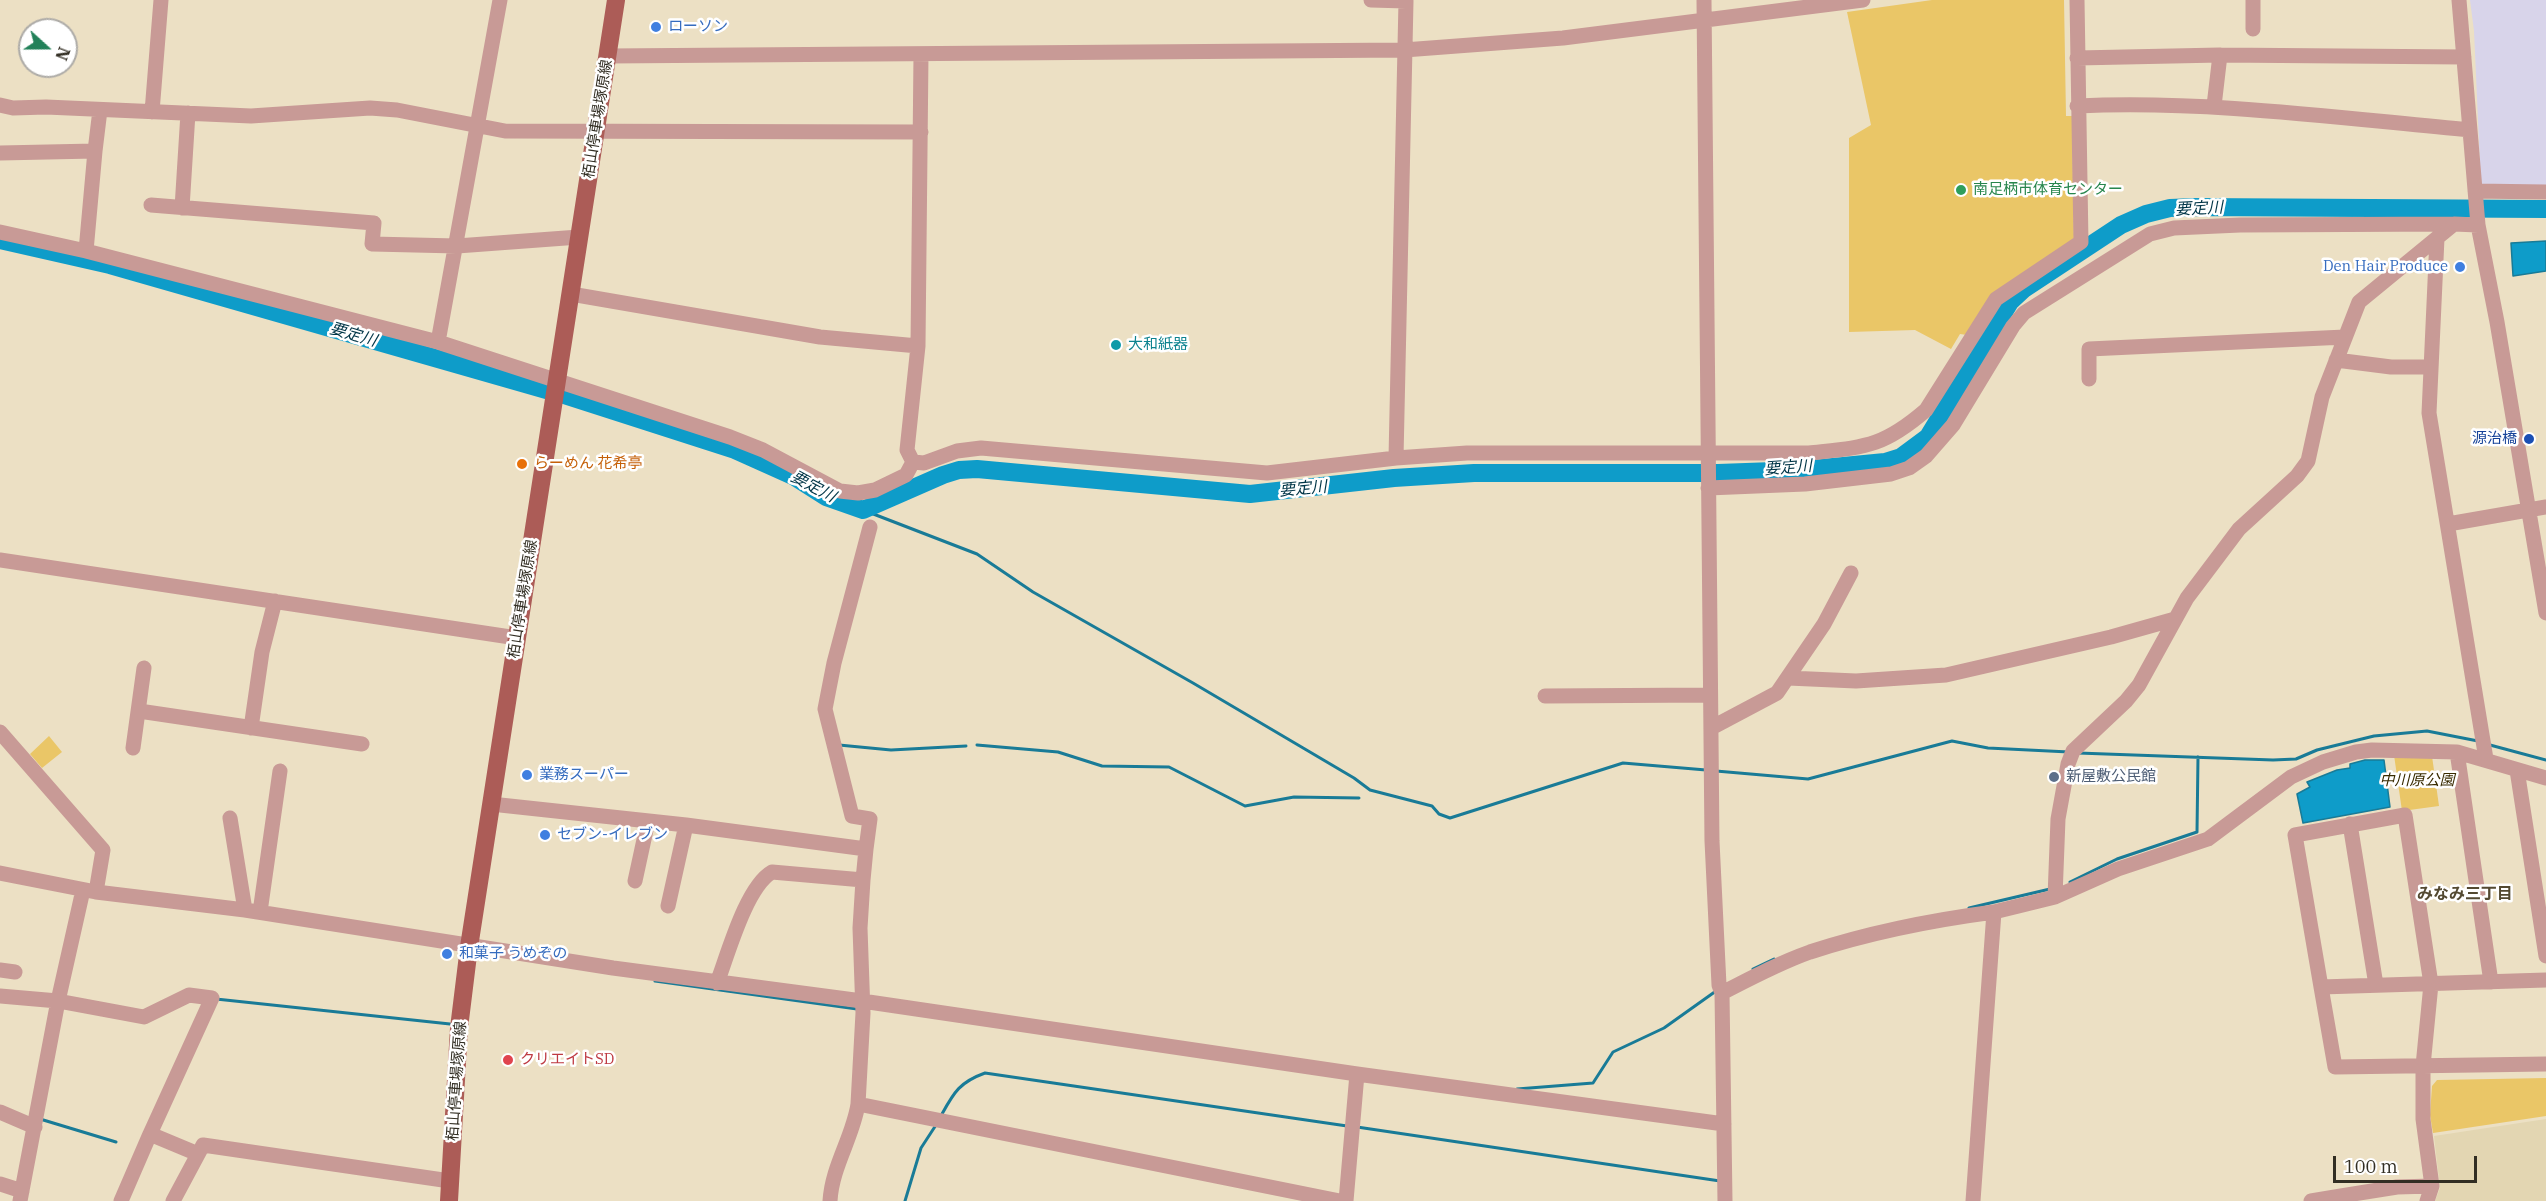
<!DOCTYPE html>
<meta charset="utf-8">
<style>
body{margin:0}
#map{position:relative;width:2546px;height:1201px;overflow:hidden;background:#ece0c4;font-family:"IBM Plex Serif",serif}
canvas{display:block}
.north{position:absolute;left:18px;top:18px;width:60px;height:60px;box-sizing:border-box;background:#fff;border:2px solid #adaba7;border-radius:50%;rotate:111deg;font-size:16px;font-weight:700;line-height:24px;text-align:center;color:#322e23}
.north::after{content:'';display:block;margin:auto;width:21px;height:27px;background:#228159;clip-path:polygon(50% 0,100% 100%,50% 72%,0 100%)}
.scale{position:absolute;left:2333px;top:1156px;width:144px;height:27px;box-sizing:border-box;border:3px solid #322e23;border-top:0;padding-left:8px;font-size:18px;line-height:21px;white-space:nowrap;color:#322e23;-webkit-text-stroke:4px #fff;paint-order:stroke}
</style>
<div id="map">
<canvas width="2546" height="1201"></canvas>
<div class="north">N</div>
<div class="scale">100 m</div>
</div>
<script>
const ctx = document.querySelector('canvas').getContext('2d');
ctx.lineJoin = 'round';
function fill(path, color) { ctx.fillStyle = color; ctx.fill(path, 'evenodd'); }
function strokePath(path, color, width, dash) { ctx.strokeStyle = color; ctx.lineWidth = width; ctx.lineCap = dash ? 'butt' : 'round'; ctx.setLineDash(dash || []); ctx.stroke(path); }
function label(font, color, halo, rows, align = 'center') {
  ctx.font = font + ' "IBM Plex Serif","Noto Sans JP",serif'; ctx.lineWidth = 5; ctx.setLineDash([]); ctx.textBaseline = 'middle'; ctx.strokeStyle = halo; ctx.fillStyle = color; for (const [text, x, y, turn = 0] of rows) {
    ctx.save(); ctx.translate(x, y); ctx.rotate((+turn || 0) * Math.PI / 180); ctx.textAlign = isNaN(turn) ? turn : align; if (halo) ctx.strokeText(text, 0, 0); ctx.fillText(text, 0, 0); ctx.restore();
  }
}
const built = new Path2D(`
 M2546 1119V1201H2435L2440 1188 2434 1136Z`);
const industrial = new Path2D(`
 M2470 0H2546V187H2481L2474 31Z`);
const green = new Path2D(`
 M1932 0H2064L2066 116H2072L2074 243 1997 292 1967 335 1960 334 1951 349 1915 330 1849 332V138L1871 125 1847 12Z
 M49 736 62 752 42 768 30 754Z
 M2394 755 2432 756 2439 806 2402 811Z
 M2546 1078V1116L2433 1133 2430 1115 2432 1086 2437 1080Z`);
const water = new Path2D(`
 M2546 241V271L2513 276 2511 243Z
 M2365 760H2384L2390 807 2303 823 2297 794 2310 787 2307 782 2337 770 2350 768V764Z`);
const stream = new Path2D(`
 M863 510 977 554 1033 592 1193 683 1354 778 1370 790 1432 806 1439 814 1450 818 1623 763 1706 770
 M839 745 891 750 966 746
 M977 745 1058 752 1102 766 1169 767 1245 806 1294 797 1359 798
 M2490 745 2546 760
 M2078 753 2273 760 2296 759 2317 750 2374 736 2427 731 2478 741
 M1716 771 1808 779 1952 741 1988 748 2069 752
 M2070 882 2117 859 2197 832 2198 757
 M1969 908 2050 889
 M1753 969 1774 959
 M655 981 857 1009
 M216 999 450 1024
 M1517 1089 1593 1083 1613 1052 1664 1028 1716 991
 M942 1114C954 1092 960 1082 985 1073L1347 1126
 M40 1119 116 1142
 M1357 1127 1720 1181
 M905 1201 921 1148 936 1125`);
const river = new Path2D(`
 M0 240 110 265 564 395 735 450 793 476 826 497 863 510 943 475 959 470 977 469 1250 494 1394 478 1474 473H1718L1802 470 1885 462 1901 457 1928 437 2010 302 2024 289 2121 225 2146 214 2170 208 2195 207 2546 209`);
const minor = new Path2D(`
 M500 0 438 342 730 437 763 450 840 491 858 493 875 490 906 475 913 462
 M1371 0 1406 1 1396 458
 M1704 0 1712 841 1719 985 1722 993
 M2459 0 2478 225 2497 322 2546 613
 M2253 29V0
 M921 54 918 346 907 450 913 462 924 463 957 451 981 448 1267 473 1396 458 1467 453H1809C1864 447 1882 448 1926 410L1996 299 2081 242 2077 0
 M608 56 1404 50 1563 38 1863 0
 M2077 58 2220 55 2464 57
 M0 105 13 108 46 107 251 116 370 108 397 110 505 131 921 132
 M2077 106C2208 100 2339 118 2470 130
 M2214 106 2220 55
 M152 112 161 0
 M0 153 95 151 100 110
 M2475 191 2546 192
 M151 205 374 223 372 244 457 246 579 237
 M182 208 188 113
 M0 232 86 251 438 342
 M2437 238 2429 413 2486 759
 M86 251 95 151
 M571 294 820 337 918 346
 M2336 360 2391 367H2429
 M2089 379V349L2345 337
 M1708 488 1805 484 1891 474 1909 468 1926 456 1953 425 2013 326 2024 313 2150 234 2174 228 2240 225 2454 224
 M2448 524 2546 507
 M0 560 517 638
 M1788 678 1856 681 1946 675 2111 637 2175 619
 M1545 696 1710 695
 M139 711 362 744
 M251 728 262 652 275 601
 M1711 728 1777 693 1824 624 1851 573
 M0 732 103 850 96 892
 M133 748 144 668
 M2457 752 2491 982
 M2517 770 2546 956
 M491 804 686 825 866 849 863 880
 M230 818 245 910
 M2350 824 2376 985
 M866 849 870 819 852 816 825 709 834 663 870 527
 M0 873 96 892 245 910 613 968 862 1001 1357 1074 1724 1124
 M635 881 648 821
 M2055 897 2058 819 2068 764 2073 751 2126 701 2139 685 2187 598 2239 529 2297 476 2308 461 2322 397 2359 302 2454 224 2478 225
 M668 906 686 825
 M260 912 280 771
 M1994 912 2055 897 2118 869 2208 839 2291 777 2323 762 2356 752 2372 750 2457 752 2546 778
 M0 970 15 972
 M717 983C728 954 746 887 772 872L863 880 860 928 863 1013 858 1104C853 1137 832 1166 830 1201
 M2321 987 2335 1067 2546 1064
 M0 996 58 1001 144 1017 189 995 212 998 150 1134
 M858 1104 1340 1201
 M0 1112 35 1127
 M0 1184 22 1191
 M20 1201 58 1001 83 890
 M121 1201 150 1134 198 1154
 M173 1201 203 1145 450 1181
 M1346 1201 1357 1074
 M1725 1201 1722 993C1751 978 1779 963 1810 952 1868 933 1933 920 1994 912L1973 1201
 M2311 1201 2341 1196
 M2342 1201 2341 1196 2397 1187 2432 1186
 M2427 1201 2432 1186 2423 1119V1066L2431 984 2405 815 2295 835 2321 987C2396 985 2471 983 2546 980`);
const major = new Path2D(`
 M449 1201 459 1028 469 947 616 0`);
const markers = [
 [656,27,6,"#3f7fe0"],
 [1961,190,6,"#2e9e5b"],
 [2460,267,6,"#3f7fe0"],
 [1116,345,6,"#0f9aa8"],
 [2529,439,6,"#1a4fb4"],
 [522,464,6,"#e8710a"],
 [527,775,6,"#3f7fe0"],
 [2054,777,6,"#5c6f8a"],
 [545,835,6,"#3f7fe0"],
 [447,954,6,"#3f7fe0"],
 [508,1060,6,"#e0444e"]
];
const shopNames = [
 ["ローソン",668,27],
 ["Den Hair Produce",2448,267,"right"],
 ["業務スーパー",539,775],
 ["セブン-イレブン",557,835],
 ["和菓子 うめぞの",459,954]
];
const streetNames = [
 ["栢山停車場塚原線",598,119,-81],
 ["栢山停車場塚原線",523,599,-81],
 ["栢山停車場塚原線",457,1081,-86]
];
const leisureNames = [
 ["南足柄市体育センター",1973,190]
];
const cultureNames = [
 ["大和紙器",1128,345]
];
const transitNames = [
 ["源治橋",2517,439]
];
const foodNames = [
 ["らーめん 花希亭",534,464]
];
const serviceNames = [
 ["新屋敷公民館",2066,777]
];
const parkNames = [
 ["中川原公園",2417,781]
];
const healthNames = [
 ["クリエイトSD",520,1060]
];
const waterNames = [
 ["要定川",2199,209,-3],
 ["要定川",353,335,16],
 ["要定川",1788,468,-4],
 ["要定川",813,487,28],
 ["要定川",1303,489,-5]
];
const neighbourhoodNames = [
 ["みなみ三丁目",2465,894]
];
fill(built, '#e3d6b2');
fill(industrial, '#d8d4ea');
fill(green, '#eac667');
fill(water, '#0e9cc9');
strokePath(water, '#197b97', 1.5);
strokePath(stream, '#197b97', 3);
strokePath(river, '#0e9cc9', 18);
strokePath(minor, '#c89a96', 15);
strokePath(major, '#ac5c57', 18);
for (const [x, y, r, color] of markers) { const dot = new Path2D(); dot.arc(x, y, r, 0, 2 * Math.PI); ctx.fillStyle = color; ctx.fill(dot); strokePath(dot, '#fff', 2); }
label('15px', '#366cbe', '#fff', shopNames, 'left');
label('15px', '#322e23', '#fff', streetNames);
label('15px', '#27864d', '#fff', leisureNames, 'left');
label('15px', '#0d838f', '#fff', cultureNames, 'left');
label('15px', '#164399', '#fff', transitNames, 'right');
label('15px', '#c56008', '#fff', foodNames, 'left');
label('15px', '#4e5e75', '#fff', serviceNames, 'left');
label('italic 15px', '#392b00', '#fff', parkNames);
label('15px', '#be3a42', '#fff', healthNames, 'left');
label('italic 16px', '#003547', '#fff', waterNames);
label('bold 16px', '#534931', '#fff', neighbourhoodNames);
</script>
